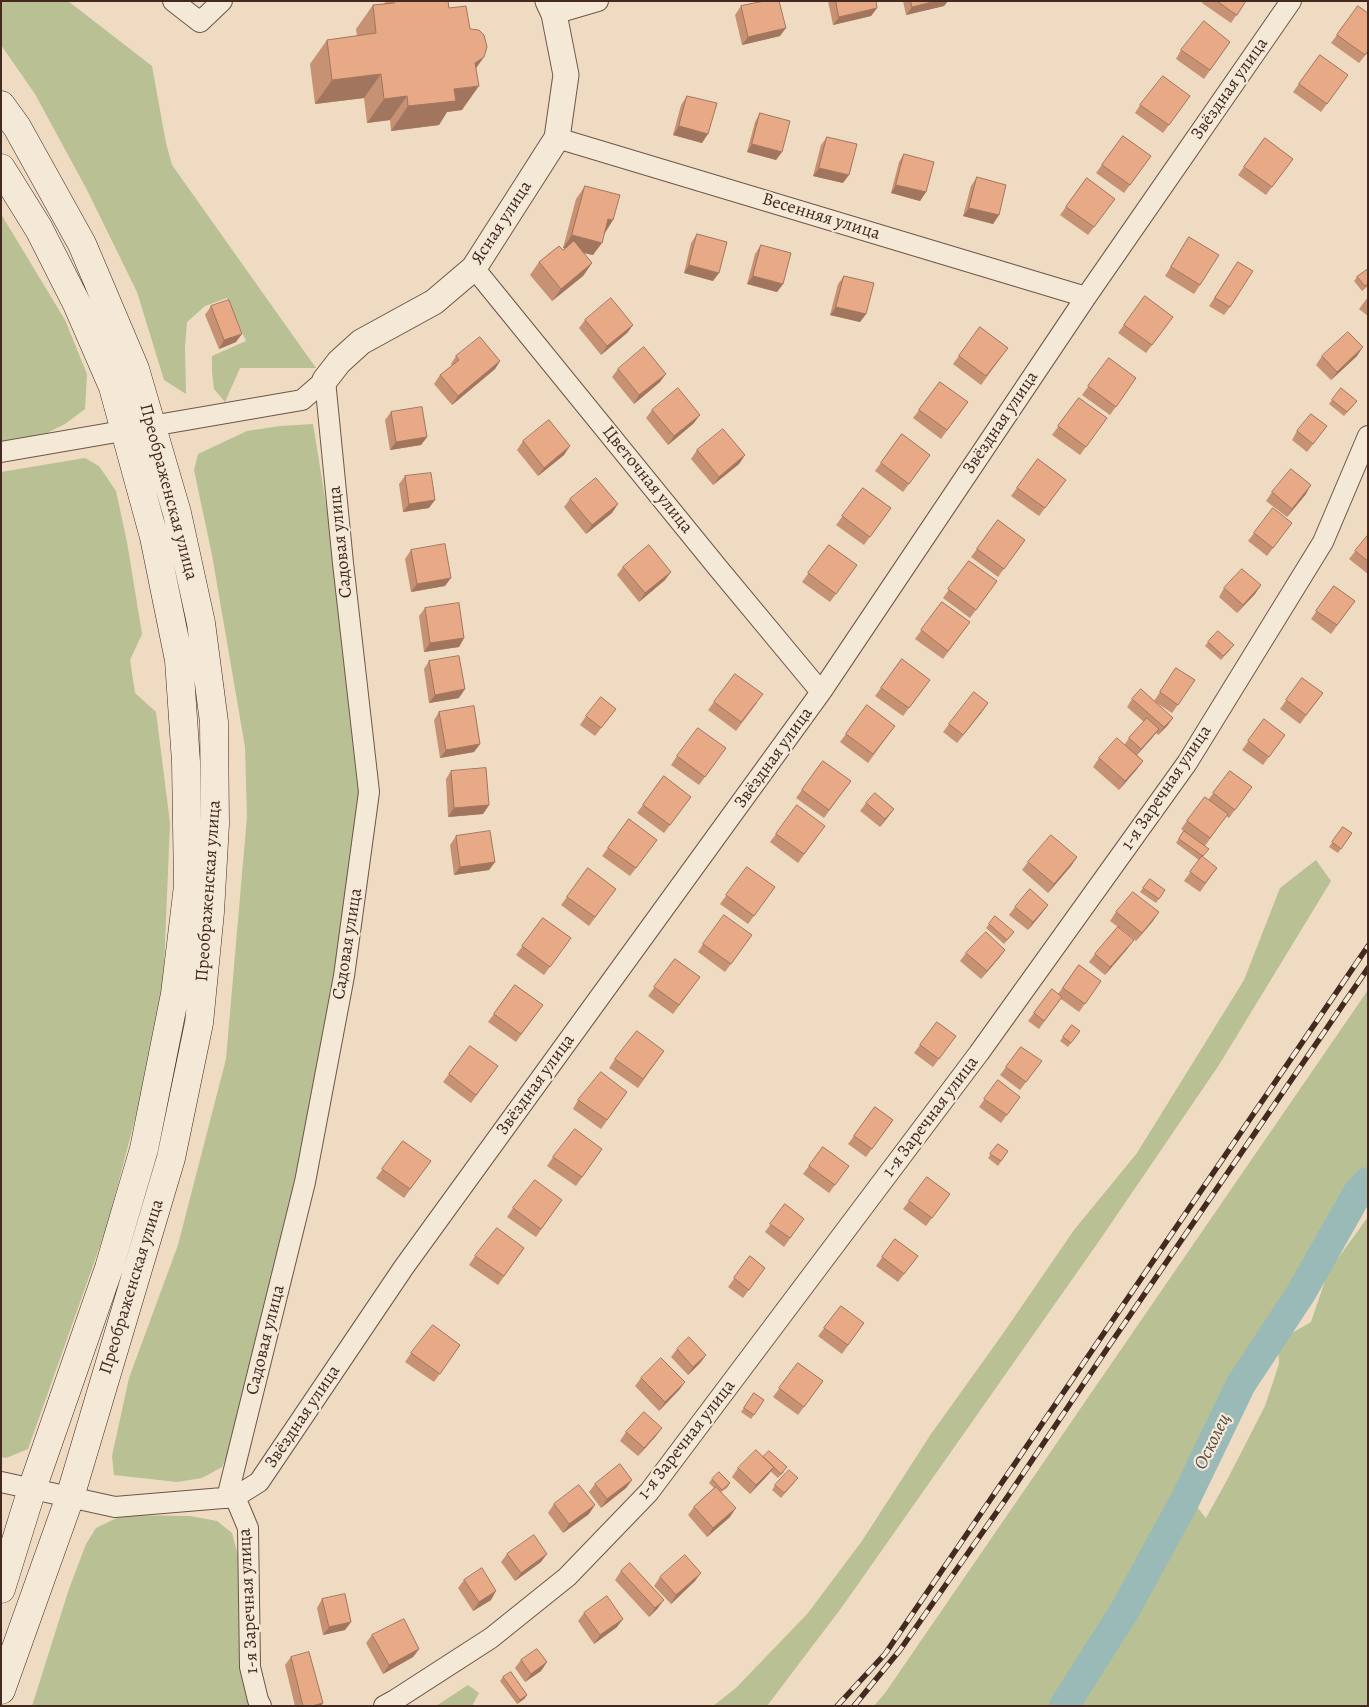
<!DOCTYPE html>
<meta charset="utf-8">
<style>
body{margin:0}
#map{position:relative;width:1369px;height:1707px;overflow:hidden;background:#eedbc1;font-family:Alegreya,serif}
canvas{display:block}
.frame{position:absolute;inset:0;border:2px solid #43291f;pointer-events:none}
</style>
<div id="map">
<canvas width="1369" height="1707"></canvas>
<div class="frame"></div>
</div>
<script>
const ctx = document.querySelector('canvas').getContext('2d');
ctx.lineJoin = 'round';
function fill(path, color) { ctx.fillStyle = color; ctx.fill(path, 'evenodd'); }
function strokePath(path, color, width, dash) { ctx.strokeStyle = color; ctx.lineWidth = width; ctx.lineCap = dash ? 'butt' : 'round'; ctx.setLineDash(dash || []); ctx.stroke(path); }
function label(font, color, halo, rows, align = 'center') {
  ctx.font = font + ' Alegreya,serif'; ctx.lineWidth = 4.5; ctx.setLineDash([]); ctx.textBaseline = 'middle'; ctx.strokeStyle = halo; ctx.fillStyle = color; for (const [text, x, y, turn = 0] of rows) {
    ctx.save(); ctx.translate(x, y); ctx.rotate((+turn || 0) * Math.PI / 180); ctx.textAlign = isNaN(turn) ? turn : align; if (halo) ctx.strokeText(text, 0, 0); ctx.fillText(text, 0, 0); ctx.restore();
  }
}
const green = new Path2D(`
 M1 1H68L152 66 166 143 172 165 316 368H240L225 402 214 389 212 371V356L246 341 227 298 205 306 187 322 185 347 186 394 164 380 137 292 87 190 35 94 1 45Z
 M1 214 65 320 87 374 85 409 65 424 41 436 1 443Z
 M313 424 358 700 367 805 358 882 253 1397 222 1467 202 1478 177 1482 114 1475 112 1456 129 1378 178 1245 226 1059 247 816 245 747 212 555 194 470 198 454 247 431 280 426Z
 M85 458 99 466 116 491 127 542 142 634 130 660 135 693 156 712 170 823 162 1016 107 1226 28 1449 6 1458 1 1457V472Z
 M1316 860 1331 881 1219 1065 1097 1244 842 1607 767 1706H713L736 1688 808 1613 862 1541 931 1434 1002 1335 1074 1230 1137 1153 1244 980 1280 888Z
 M1368 990V1174L1353 1192 1297 1290 1235 1384 1180 1497 1120 1606 1058 1706H874L885 1693Z
 M1368 1217V1706H1071L1129 1612 1192 1501 1206 1518 1226 1482 1265 1406 1279 1364 1278 1341 1311 1322 1328 1272Z
 M123 1515 190 1516 217 1521 232 1533 240 1563 239 1647 247 1695 252 1706H32L69 1589 86 1544 96 1528Z
 M468 1685 479 1693 472 1706H436Z`);
const river = new Path2D(`
 M1064 1706 1125 1610 1185 1500 1241 1384 1301 1293 1357 1194 1368 1182`);
const minor = new Path2D(`
 M173 1 200 22 222 1
 M554 14 598 1
 M557 138 1086 297
 M474 268 718 568 821 692
 M1 452 302 400 325 380
 M1 1482 115 1507 235 1497 259 1482 404 1267 821 692 1086 297 1291 1
 M235 1497 248 1528 250 1667 258 1700 261 1706
 M227 1498 305 1182 344 976 369 792 343 563 325 380
 M384 1706 395 1700 491 1638 567 1577 649 1492 979 1053 1187 763 1323 542 1368 436`);
const tertiary = new Path2D(`
 M325 380 339 362 361 342 434 302 474 268 557 138 566 75 554 14 548 1`);
const secondary = new Path2D(`
 M1 105 17 127 82 244 135 369 177 513 201 623 214 722 215 824 210 912 199 1023 171 1158 70 1497 1 1690
 M1 168 39 229 77 304 113 387 154 537 179 660 186 762 188 886 175 994 144 1149 109 1268 32 1489 1 1589`);
const rail = new Path2D(`
 M837 1706 885 1654 1368 946
 M854 1706 900 1650 1008 1496 1113 1340 1368 968`);
const wall = new Path2D(`
 M386 1H448L449 8 476 69 462 110 447 112 439 125 391 131 390 120 367 123 364 98 315 104 310 64 327 40 357 36 356 29 373 5 384 4Z
 M828 1H876L877 8 871 16 833 25Z
 M903 1H948L944 6 906 15Z
 M1203 1H1246L1231 23 1202 3Z
 M741 6 780 36 742 45 735 15Z
 M1358 6 1368 52 1359 63 1331 43Z
 M1230 42 1204 79 1176 59 1181 50Z
 M1320 55 1348 75 1321 112 1293 92Z
 M687 96 702 143 673 135 681 105Z
 M1190 96 1163 133 1135 113 1140 105Z
 M760 113 782 152 776 160 747 152 755 122Z
 M1123 136 1151 156 1124 193 1096 173Z
 M827 137 843 183 813 176 821 145Z
 M1265 138 1293 159 1266 195 1238 175Z
 M904 154 926 192 920 201 891 193 899 162Z
 M977 177 999 215 993 224 963 216 971 186Z
 M1087 178 1115 199 1088 235 1060 215Z
 M585 186 605 233 593 255 583 253 592 263 583 276 552 301 530 275 539 262 565 248H563L576 199Z
 M697 234 713 281 684 273 691 243Z
 M1189 237 1200 285 1194 294 1165 276Z
 M761 245 783 284 777 292 747 284 755 254Z
 M1238 262 1230 307 1224 315 1209 306Z
 M1368 269V286L1362 291 1354 281 1357 277Z
 M844 276 866 314 860 322 830 315 838 284Z
 M1145 296 1173 317 1146 353 1118 333Z
 M1368 297V316L1359 309Z
 M211 306 236 342 219 349 205 315Z
 M585 320 633 325 627 333 601 355 579 328Z
 M980 327 1008 348 981 385 953 364Z
 M456 356 500 361 495 369 452 405 434 384 440 375 452 366 451 364Z
 M1322 356H1357L1331 380 1316 365Z
 M1109 358 1136 378 1110 415 1082 395Z
 M618 369 660 382 634 404 612 377Z
 M940 382 968 402 941 439 913 418Z
 M1079 398 1107 418 1080 455 1052 435Z
 M1332 400 1354 405 1344 416 1329 404Z
 M652 410 694 423 668 445 646 418Z
 M391 412 427 437 421 445 390 450 385 420Z
 M1327 426 1307 452 1292 440 1297 431Z
 M902 434 930 455 903 492 875 471Z
 M523 441 564 455 538 476 517 450Z
 M697 450 745 455 739 464 713 485 691 459Z
 M1038 459 1066 480 1039 516 1011 496Z
 M405 476 429 508 403 512 399 484Z
 M863 488 891 508 864 545 836 525Z
 M1272 492 1306 494 1287 517 1266 501Z
 M570 499 612 513 586 534 564 507Z
 M998 520 1025 540 998 577 971 557Z
 M1292 523 1267 556 1248 541 1254 533Z
 M1368 535V574L1349 559Z
 M829 545 857 565 830 602 802 582Z
 M411 550 445 586 411 592 405 559Z
 M969 561 997 581 970 618 943 598Z
 M623 567 665 580 639 602 617 575Z
 M1261 585 1255 594 1237 613 1219 597 1224 588Z
 M1334 586 1355 601 1331 634 1311 619Z
 M942 602 970 622 943 659 915 639Z
 M425 608 464 638 459 647 424 652 419 616Z
 M1208 642 1231 649 1221 660 1205 646Z
 M902 659 930 680 903 716 875 696Z
 M429 661 459 698 429 703 424 669Z
 M1176 668 1195 680 1172 713 1154 701Z
 M1302 678 1323 693 1300 724 1280 709Z
 M1132 699 1173 718 1167 726 1158 735 1156 733 1137 755 1143 761 1137 769 1119 790 1093 767 1099 758 1125 744 1129 738 1144 722 1127 707Z
 M714 702 757 703 736 731 708 710Z
 M988 703 957 743 943 732 949 724Z
 M867 705 895 726 868 763 840 742Z
 M616 709 595 736 580 725 586 716Z
 M439 712 480 744 474 752 440 758 434 720Z
 M1264 719 1285 735 1263 765 1242 750Z
 M726 748 699 785 671 765 677 756Z
 M823 761 851 781 824 818 796 798Z
 M451 771 489 805 483 814 448 817 446 779Z
 M1230 771 1252 787 1229 818 1226 816 1205 846 1203 857 1217 868 1200 892 1184 881 1199 860 1176 843 1184 831 1181 829 1205 797 1208 800Z
 M664 776 691 797 664 833 637 813Z
 M866 803 894 809 880 827 860 811Z
 M629 819 657 840 630 876 602 856Z
 M825 826 798 863 770 842 776 834Z
 M1343 827 1352 833 1338 853 1329 847Z
 M456 836 495 862 489 870 454 875 450 845Z
 M1077 857 1071 866 1048 893 1022 870 1028 862Z
 M747 867 775 887 748 924 720 904Z
 M588 868 616 889 589 926 561 905Z
 M1150 879 1165 890 1156 903 1140 892Z
 M1048 905 1042 913 1028 930 1009 915 1015 907Z
 M1116 912 1153 921 1136 941 1120 928 1128 948 1105 975 1089 962 1095 954 1118 927 1110 921Z
 M543 918 571 938 544 975 516 955Z
 M989 924 1014 932 1004 944 986 928Z
 M752 935 725 972 698 952 703 944Z
 M1005 950 999 958 981 979 960 961 966 953Z
 M675 959 700 977 673 1014 648 996Z
 M1079 965 1101 981 1079 1012 1061 999 1039 1029 1028 1021 1052 989 1058 994Z
 M515 985 543 1005 516 1042 488 1022Z
 M937 1022 956 1036 933 1067 914 1053Z
 M1072 1025 1080 1031 1068 1047 1060 1041Z
 M470 1046 498 1066 471 1103 443 1082Z
 M1021 1047 1042 1061 1020 1090 1000 1075Z
 M664 1051 638 1088 609 1068 615 1059Z
 M998 1080 1020 1097 1001 1123 979 1107Z
 M627 1092 601 1129 573 1109 578 1100Z
 M875 1107 893 1120 866 1157 848 1144Z
 M403 1141 431 1161 404 1198 376 1178Z
 M998 1144 1008 1151 998 1166 988 1158Z
 M823 1147 849 1166 829 1193 803 1174Z
 M602 1149 576 1186 547 1166 553 1157Z
 M927 1177 950 1194 926 1226 903 1209Z
 M562 1200 536 1237 507 1217 513 1208Z
 M785 1204 804 1219 784 1247 765 1232Z
 M895 1239 918 1256 898 1282 876 1266Z
 M524 1248 498 1285 469 1265 475 1256Z
 M750 1256 765 1268 743 1298 728 1287Z
 M841 1306 864 1323 842 1354 818 1336Z
 M460 1345 434 1382 405 1362 411 1353Z
 M677 1349 706 1355 700 1363 688 1375 671 1357Z
 M798 1363 823 1381 798 1415 773 1397Z
 M641 1378 685 1382 679 1390 659 1411 635 1386Z
 M754 1393 764 1400 751 1419 741 1412Z
 M626 1432 656 1436 638 1456 620 1441Z
 M763 1457 784 1472 778 1478 770 1471 750 1494 732 1477 738 1468Z
 M712 1479 730 1483 727 1488 721 1492 730 1517 707 1537 688 1515 694 1507 714 1488 709 1483Z
 M632 1480 626 1488 601 1508 589 1492 595 1484Z
 M795 1482 781 1498 772 1490 775 1485Z
 M554 1504 589 1514 563 1533 548 1513Z
 M507 1554 541 1562 515 1581 501 1562Z
 M621 1571 658 1608 649 1617 615 1580Z
 M660 1577 695 1581 671 1604 654 1586Z
 M464 1580 491 1600 473 1611 458 1588Z
 M322 1599 351 1622 345 1630 323 1635 317 1608Z
 M584 1613 617 1627 594 1644 578 1621Z
 M372 1635 419 1649 413 1657 383 1674 366 1643Z
 M291 1657 323 1703 321 1706H295L285 1665Z
 M521 1660 547 1662 541 1671 525 1682 515 1668Z
 M503 1677 527 1695 524 1699 517 1704 500 1681Z`);
const shadedWall = new Path2D(`
 M936 1H948L944 6 906 15 912 7Z
 M877 8 871 16 833 25 839 17Z
 M786 28 780 36 742 45 748 37Z
 M484 57 467 81 475 63Z
 M381 74 364 98 315 104 332 80Z
 M479 86 462 110 447 112 439 125 391 131 408 106 454 89Z
 M407 96 390 120 367 123 384 99Z
 M679 126 708 134 702 143 673 135Z
 M752 144 782 152 776 160 747 152Z
 M819 168 849 175 843 183 813 176Z
 M896 185 926 192 920 201 891 193Z
 M969 208 999 215 993 224 963 216Z
 M608 219 613 220 605 233 599 231Z
 M572 235 602 243 593 255 563 248Z
 M592 263 583 276 552 301 561 289Z
 M689 265 719 273 713 281 684 273Z
 M753 276 783 284 777 292 747 284Z
 M836 307 866 314 860 322 830 315Z
 M633 325 627 333 601 355 607 346Z
 M242 334 236 342 219 349 224 340Z
 M1363 347 1357 356 1331 380 1337 372Z
 M500 361 495 369 452 405 458 396Z
 M666 374 660 382 634 404 639 395Z
 M700 415 694 423 668 445 674 436Z
 M427 437 421 445 390 450 396 442Z
 M570 446 564 455 538 476 544 468Z
 M745 455 739 464 713 485 719 477Z
 M1311 485 1306 494 1287 517 1292 509Z
 M435 500 429 508 403 512 409 504Z
 M618 504 612 513 586 534 592 525Z
 M671 572 665 580 639 602 645 593Z
 M451 578 445 586 411 592 417 584Z
 M1261 585 1255 594 1237 613 1243 605Z
 M464 638 459 647 424 652 430 643Z
 M465 689 459 698 429 703 435 695Z
 M988 703 982 712 957 743 963 735Z
 M1173 718 1167 726 1158 735 1164 727Z
 M1159 729 1153 737 1135 757 1141 749Z
 M480 744 474 752 440 758 446 750Z
 M1143 761 1137 769 1119 790 1125 781Z
 M489 805 483 814 448 817 454 808Z
 M894 809 888 817 880 827 885 819Z
 M1077 857 1071 866 1048 893 1054 884Z
 M495 862 489 870 454 875 460 867Z
 M1048 905 1042 913 1028 930 1033 922Z
 M1159 912 1153 921 1136 941 1142 933Z
 M1134 940 1128 948 1105 975 1110 967Z
 M1005 950 999 958 981 979 987 971Z
 M706 1355 700 1363 688 1375 693 1367Z
 M685 1382 679 1390 659 1411 665 1402Z
 M662 1428 656 1436 638 1456 644 1448Z
 M774 1467 768 1475 750 1494 756 1485Z
 M632 1480 626 1488 601 1508 607 1499Z
 M595 1505 589 1514 563 1533 569 1524Z
 M736 1508 730 1517 707 1537 713 1528Z
 M547 1554 541 1562 515 1581 521 1573Z
 M701 1573 695 1581 671 1604 676 1595Z
 M496 1591 491 1600 473 1611 479 1602Z
 M664 1600 658 1608 649 1617 655 1608Z
 M623 1619 617 1627 594 1644 600 1635Z
 M351 1622 345 1630 323 1635 329 1627Z
 M419 1649 413 1657 383 1674 389 1665Z
 M547 1662 541 1671 525 1682 531 1674Z
 M527 1695 524 1699 517 1704 520 1700Z
 M323 1703 321 1706H312Z`);
const building = new Path2D(`
 M394 1H448L449 8 466 6 470 29 479 30 484 35 487 47 484 57 475 63 479 86 454 89 456 101 408 106 407 96 384 99 381 74 332 80 327 40 376 33 373 5 394 3Z
 M765 1H779L786 28 748 37 741 6Z
 M836 1H876L877 8 839 17Z
 M911 1H936L912 7Z
 M1217 1H1246L1237 15Z
 M1358 6 1368 13V51L1365 55 1337 35Z
 M1204 21 1230 42 1210 70 1181 50Z
 M1320 55 1348 75 1327 104 1299 84Z
 M1163 76 1190 96 1169 125 1140 105Z
 M687 96 717 103 708 134 679 126Z
 M760 113 790 121 782 152 752 144Z
 M1123 136 1151 156 1130 185 1102 165Z
 M827 137 857 144 849 175 819 168Z
 M1265 138 1293 159 1272 187 1244 167Z
 M904 154 934 162 926 192 896 185Z
 M977 177 1006 185 999 215 969 208Z
 M1087 178 1115 199 1094 227 1066 207Z
 M585 186 620 195 613 220 608 219 602 243 572 235Z
 M697 234 727 242 719 273 689 265Z
 M1189 237 1219 255 1200 285 1171 267Z
 M574 241 592 263 561 289 539 262 559 246 563 250Z
 M761 245 791 253 783 284 753 276Z
 M1238 262 1253 271 1230 307 1215 298Z
 M1368 269V284L1365 286 1357 277Z
 M844 276 874 283 866 314 836 307Z
 M1145 296 1173 317 1152 345 1124 325Z
 M611 298 633 325 607 346 585 320Z
 M229 300 242 334 224 340 211 306Z
 M980 327 1008 348 986 376 959 356Z
 M1348 332 1363 347 1337 372 1322 356Z
 M480 337 500 361 458 396 440 375 459 360 456 356Z
 M644 347 666 374 639 395 618 369Z
 M1109 358 1136 378 1116 407 1088 386Z
 M940 382 968 402 947 430 919 410Z
 M678 388 700 415 674 436 652 410Z
 M1341 388 1357 401 1347 412 1332 400Z
 M1079 398 1107 418 1086 447 1058 426Z
 M422 407 427 437 396 442 391 412Z
 M1311 414 1327 426 1313 444 1297 431Z
 M549 420 570 446 544 468 523 441Z
 M723 429 745 455 719 477 697 450Z
 M902 434 930 455 909 484 881 463Z
 M1038 459 1066 480 1045 508 1017 488Z
 M1291 469 1311 485 1292 509 1272 492Z
 M431 473 435 500 409 504 405 476Z
 M596 478 618 504 592 525 570 499Z
 M863 488 891 508 870 537 842 516Z
 M1273 508 1292 523 1273 548 1254 533Z
 M998 520 1025 540 1004 569 977 549Z
 M1368 535V561L1355 551Z
 M445 544 451 578 417 584 411 550Z
 M649 545 671 572 645 593 623 567Z
 M829 545 857 565 836 594 808 573Z
 M969 561 997 581 976 610 948 589Z
 M1242 569 1261 585 1243 605 1224 588Z
 M1334 586 1355 601 1337 625 1316 611Z
 M942 602 970 622 948 651 921 630Z
 M459 603 464 638 430 643 425 608Z
 M1218 631 1234 645 1223 656 1208 642Z
 M459 656 465 689 435 695 429 661Z
 M902 659 930 680 909 708 881 688Z
 M1176 668 1195 680 1178 705 1160 692Z
 M735 674 763 694 741 722 714 702Z
 M1302 678 1323 693 1306 715 1286 700Z
 M1141 689 1173 718 1164 727 1132 699Z
 M974 692 988 703 963 735 949 724Z
 M601 697 616 709 601 728 586 716Z
 M867 705 895 726 873 754 846 734Z
 M474 706 480 744 446 750 439 712Z
 M1147 718 1159 729 1141 749 1129 738Z
 M1264 719 1285 735 1269 757 1248 741Z
 M698 728 726 748 705 777 677 756Z
 M1117 738 1143 761 1125 781 1099 758Z
 M823 761 851 781 829 810 802 790Z
 M486 768 489 805 454 808 451 771Z
 M1230 771 1252 787 1235 810 1213 793Z
 M664 776 691 797 670 825 643 805Z
 M875 793 894 809 885 819 866 803Z
 M1205 797 1228 814 1210 838 1187 821Z
 M797 805 825 826 804 854 776 834Z
 M629 819 657 840 636 868 608 848Z
 M1343 827 1352 833 1341 849 1332 842Z
 M490 831 495 862 460 867 456 836Z
 M1184 831 1209 849 1203 856 1179 839Z
 M1051 835 1077 857 1054 884 1028 862Z
 M1202 856 1217 868 1205 883 1190 872Z
 M747 867 775 887 754 916 726 895Z
 M588 868 616 889 595 917 567 897Z
 M1150 879 1165 890 1159 899 1143 888Z
 M1030 889 1048 905 1033 922 1015 907Z
 M1133 892 1159 912 1142 933 1116 912Z
 M724 915 752 935 731 964 703 944Z
 M995 916 1014 932 1007 940 989 924Z
 M543 918 571 938 550 967 522 946Z
 M1118 927 1134 940 1110 967 1095 954Z
 M986 932 1005 950 987 971 966 953Z
 M675 959 700 977 679 1005 654 987Z
 M1079 965 1101 981 1085 1004 1063 988Z
 M515 985 543 1005 521 1034 494 1014Z
 M1052 989 1062 997 1044 1021 1034 1013Z
 M937 1022 956 1036 939 1059 920 1045Z
 M1072 1025 1080 1031 1071 1043 1063 1037Z
 M637 1031 664 1051 643 1079 615 1059Z
 M470 1046 498 1066 476 1095 449 1074Z
 M1021 1047 1042 1061 1026 1082 1006 1067Z
 M601 1072 627 1092 607 1120 578 1100Z
 M998 1080 1020 1097 1007 1115 984 1099Z
 M875 1107 893 1120 872 1149 854 1136Z
 M575 1129 602 1149 582 1177 553 1157Z
 M403 1141 431 1161 410 1189 382 1169Z
 M998 1144 1008 1151 1001 1161 990 1154Z
 M823 1147 849 1166 835 1185 809 1166Z
 M927 1177 950 1194 932 1218 909 1201Z
 M535 1180 562 1200 541 1229 513 1208Z
 M785 1204 804 1219 790 1238 770 1224Z
 M497 1228 524 1248 504 1276 475 1256Z
 M895 1239 918 1256 904 1274 882 1257Z
 M750 1256 765 1268 749 1290 734 1278Z
 M841 1306 864 1323 848 1345 824 1328Z
 M433 1325 460 1345 440 1374 411 1353Z
 M689 1337 706 1355 693 1367 677 1349Z
 M661 1358 685 1382 665 1402 641 1378Z
 M798 1363 823 1381 804 1407 779 1388Z
 M754 1393 764 1400 754 1415 744 1408Z
 M644 1412 662 1428 644 1448 626 1432Z
 M756 1450 774 1467 756 1485 738 1468Z
 M769 1451 787 1467 781 1474 763 1457Z
 M620 1464 632 1480 607 1499 595 1484Z
 M789 1470 798 1478 784 1493 775 1485Z
 M719 1472 730 1483 722 1490 712 1479Z
 M579 1485 595 1505 569 1524 554 1504Z
 M716 1487 736 1508 713 1528 694 1507Z
 M534 1535 547 1554 521 1573 507 1554Z
 M685 1555 701 1573 676 1595 660 1577Z
 M630 1563 664 1600 655 1608 621 1571Z
 M482 1568 496 1591 479 1602 464 1580Z
 M345 1594 351 1622 329 1627 322 1599Z
 M607 1596 623 1619 600 1635 584 1613Z
 M404 1619 419 1649 389 1665 372 1635Z
 M537 1649 547 1662 531 1674 521 1660Z
 M309 1652 323 1703 312 1706H303L291 1657Z
 M511 1672 527 1695 520 1700 503 1677Z`);
const streetNames = [
 ["Звёздная улица",1230,89,-55],
 ["Весенняя улица",821,217,17],
 ["Ясная улица",502,223,-57],
 ["Звёздная улица",1001,423,-56],
 ["Цветочная улица",647,480,51],
 ["Преображенская улица",168,492,75],
 ["Садовая улица",341,542,-96],
 ["Звёздная улица",774,758,-54],
 ["1-я Заречная улица",1167,788,-56],
 ["Преображенская улица",209,891,-86],
 ["Садовая улица",348,944,-81],
 ["Звёздная улица",536,1085,-54],
 ["1-я Заречная улица",931,1117,-53],
 ["Преображенская улица",132,1287,-73],
 ["Садовая улица",266,1340,-76],
 ["Звёздная улица",303,1417,-56],
 ["1-я Заречная улица",687,1440,-52],
 ["1-я Заречная улица",249,1601,-93]
];
const waterNames = [
 ["Осколец",1213,1442,-64]
];
fill(green, '#b8c094');
strokePath(river, '#9abab7', 30);
strokePath(minor, '#6e5648', 22);
strokePath(tertiary, '#6e5648', 27);
strokePath(secondary, '#43291f', 29);
strokePath(minor, '#f4e8d7', 20);
strokePath(tertiary, '#f4e8d7', 25);
strokePath(secondary, '#f4e8d7', 28);
strokePath(rail, '#43291f', 5.5);
strokePath(rail, '#f4e8d7', 4, [11]);
fill(wall, '#c79173');
fill(shadedWall, '#a2765e');
fill(building, '#e7a986');
strokePath(building, '#a2765e', 1);
label('18px', '#43291f', '#f4e8d7', streetNames);
label('italic 19px', '#594d45', '#f4e8d7', waterNames);
</script>
